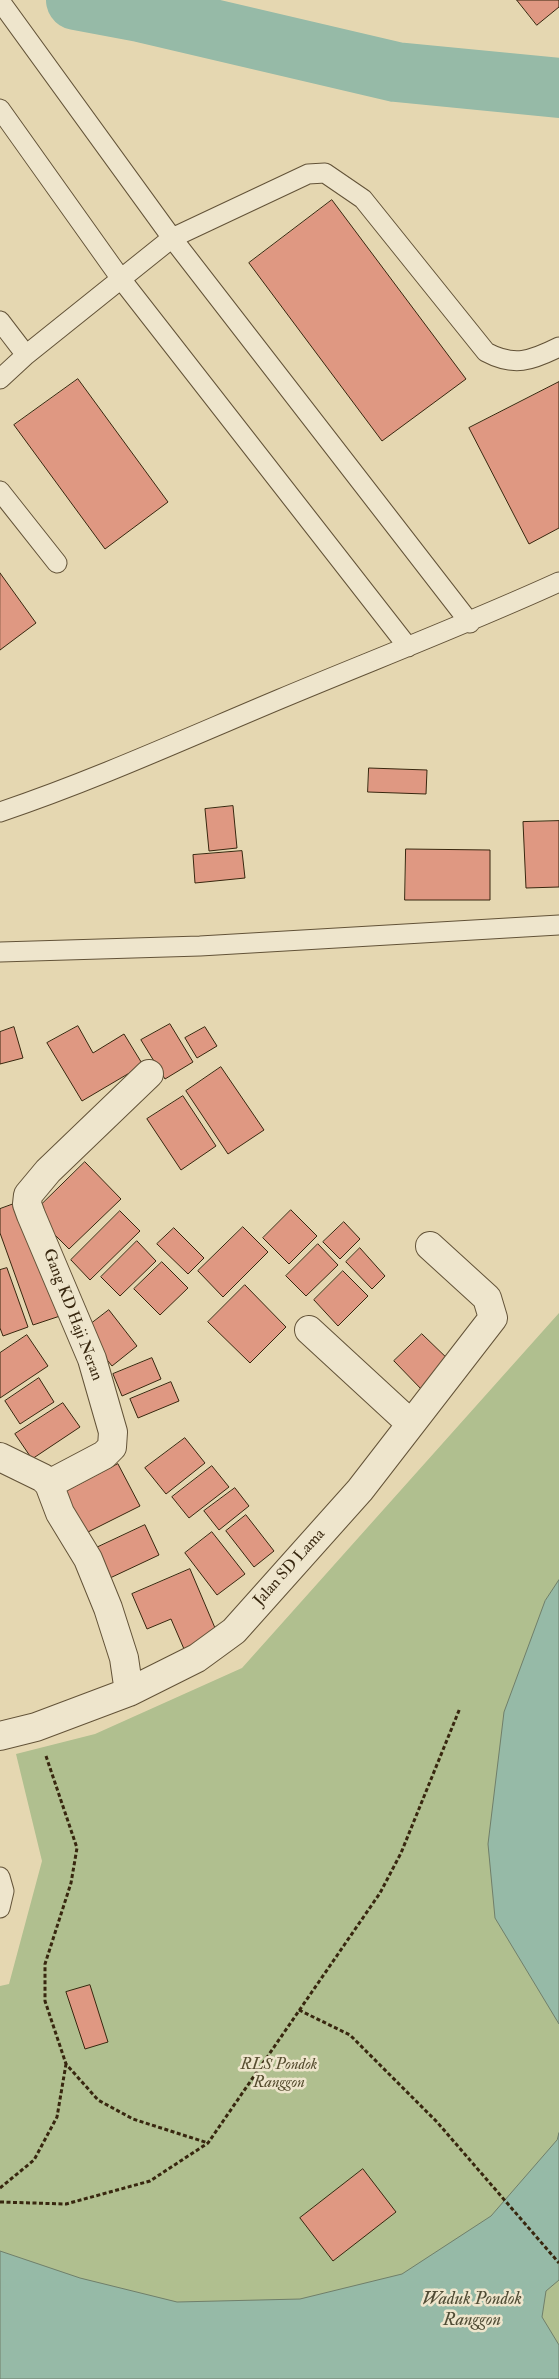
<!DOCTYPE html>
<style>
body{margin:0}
canvas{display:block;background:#e5d7b1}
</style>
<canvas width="559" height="2379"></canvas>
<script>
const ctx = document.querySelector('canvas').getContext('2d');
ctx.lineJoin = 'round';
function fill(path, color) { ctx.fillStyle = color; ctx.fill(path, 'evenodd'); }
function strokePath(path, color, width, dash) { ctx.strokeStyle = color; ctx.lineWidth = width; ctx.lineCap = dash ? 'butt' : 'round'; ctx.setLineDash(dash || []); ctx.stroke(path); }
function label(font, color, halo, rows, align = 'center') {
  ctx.font = font + ' "IM FELL Double Pica",serif'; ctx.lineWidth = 5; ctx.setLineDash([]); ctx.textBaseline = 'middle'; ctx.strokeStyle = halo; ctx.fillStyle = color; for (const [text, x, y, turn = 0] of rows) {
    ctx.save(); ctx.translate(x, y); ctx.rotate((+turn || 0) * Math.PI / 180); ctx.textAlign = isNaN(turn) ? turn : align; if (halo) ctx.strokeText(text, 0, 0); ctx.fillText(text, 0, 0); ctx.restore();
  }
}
const green = new Path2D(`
 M559 1313V2379H0V1986L9 1984 42 1861 16 1754 95 1734 242 1668Z`);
const water = new Path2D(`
 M559 1580V2024L495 1918 488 1844 504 1712 545 1601Z
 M559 2133V2280L546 2291 542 2317 559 2345V2379H0V2251L80 2278 177 2302 300 2299 402 2274 491 2216 557 2140Z`);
const river = new Path2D(`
 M76 0 140 12 396 72 559 88`);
const building = new Path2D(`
 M517 0H559V7L537 25Z
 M332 200 466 379 382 441 249 263Z
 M78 379 168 502 105 549 14 425Z
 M559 382V528L529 544 469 428Z
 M0 573 36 623 0 650Z
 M369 768 427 770 426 794 368 792Z
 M233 806 237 848 209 851 205 809Z
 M559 821V887L526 888 523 822Z
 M406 849 490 850V900H405Z
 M242 851 245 878 195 883 193 855Z
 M170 1024 193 1062 165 1079 141 1040Z
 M78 1026 93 1053 124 1034 143 1065 82 1101 47 1043Z
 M14 1027 23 1058 0 1064V1032Z
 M205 1027 217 1046 197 1058 185 1038Z
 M221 1067 264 1130 228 1154 186 1091Z
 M183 1096 216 1146 181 1170 147 1119Z
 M85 1162 121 1199 69 1249 33 1213Z
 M22 1201 63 1315 33 1325 0 1233V1209Z
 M291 1210 317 1236 289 1264 263 1238Z
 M120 1211 140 1231 90 1280 71 1260Z
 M344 1222 360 1239 340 1259 323 1242Z
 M243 1227 268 1252 223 1297 198 1271Z
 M174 1228 204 1258 188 1274 157 1244Z
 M137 1241 156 1261 120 1296 101 1277Z
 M318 1244 338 1265 306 1296 286 1276Z
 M360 1248 385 1276 372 1289 346 1262Z
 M162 1262 188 1288 160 1315 134 1289Z
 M7 1268 28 1327 3 1336 0 1328V1270Z
 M343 1271 368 1296 338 1326 314 1300Z
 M245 1285 286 1327 250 1363 208 1322Z
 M109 1310 137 1346 112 1366 83 1330Z
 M422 1334 452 1363 423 1391 394 1361Z
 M27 1335 48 1366 0 1398V1353Z
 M152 1358 161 1379 122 1396 113 1374Z
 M39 1378 54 1402 20 1424 5 1401Z
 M171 1382 179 1401 138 1418 130 1399Z
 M63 1403 80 1427 32 1459 15 1434Z
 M185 1438 205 1463 166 1494 145 1468Z
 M118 1464 140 1506 86 1533 65 1492Z
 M212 1466 229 1487 189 1518 172 1497Z
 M235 1488 249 1506 219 1530 204 1511Z
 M246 1515 274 1551 254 1567 226 1531Z
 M145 1525 159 1555 110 1578 96 1548Z
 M212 1532 245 1574 217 1595 185 1553Z
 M190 1569 218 1635 184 1649 171 1619 147 1629 132 1594Z
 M90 1985 108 2042 85 2049 66 1992Z
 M363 2169 396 2212 333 2261 300 2218Z`);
const path = new Path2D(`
 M46 1756 77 1848 71 1883 45 1964V2001L66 2064 98 2100 133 2119 208 2143
 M299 2010 350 2035 437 2122 559 2263
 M0 2188 34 2160 57 2117 66 2064
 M0 2202 66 2204 150 2181 208 2143 380 1893 401 1853 460 1708`);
const lane = new Path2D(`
 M0 1 172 238 470 623
 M0 109 121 279 408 647
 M0 321 26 355 172 238 308 174 325 173 363 199 486 352C514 367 531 361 559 347
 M0 379 26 355
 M0 491 57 563
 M0 812C95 780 187 738 280 699 373 660 467 624 559 582
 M0 952 200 946 559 925
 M0 1877 4 1891 0 1908`);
const street = new Path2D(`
 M309 1330 411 1424
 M0 1457 43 1478 49 1484 60 1513 88 1559 108 1608 124 1658 129 1692
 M49 1484 104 1455 112 1447 113 1432 92 1359 31 1215 27 1204 28 1195 48 1171 149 1074
 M0 1736 36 1727 129 1692 197 1658 234 1631 360 1490 493 1318 487 1298 430 1246`);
const streetNames = [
 ["Gang KD Haji Neran",72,1315,69],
 ["Jalan SD Lama",290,1568,-48]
];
const parkNames = [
 ["RLS Pondok",279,2066],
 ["Ranggon",279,2084]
];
const waterNames = [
 ["Waduk Pondok",472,2300],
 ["Ranggon",472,2321]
];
fill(green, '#b0bf8f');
fill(water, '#96baa7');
strokePath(water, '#707f6a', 1);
strokePath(river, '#96baa7', 60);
fill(building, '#df9882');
strokePath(building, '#38270f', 1);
strokePath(lane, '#635338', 21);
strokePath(street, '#635338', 30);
strokePath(path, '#38270f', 3, [4, 2.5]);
strokePath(lane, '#eee5cc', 19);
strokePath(street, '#eee5cc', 28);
label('16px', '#38270f', '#eee5cc', streetNames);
label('italic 16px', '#564d2f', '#eee5cc', parkNames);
label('italic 18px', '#504c35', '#eee5cc', waterNames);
</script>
